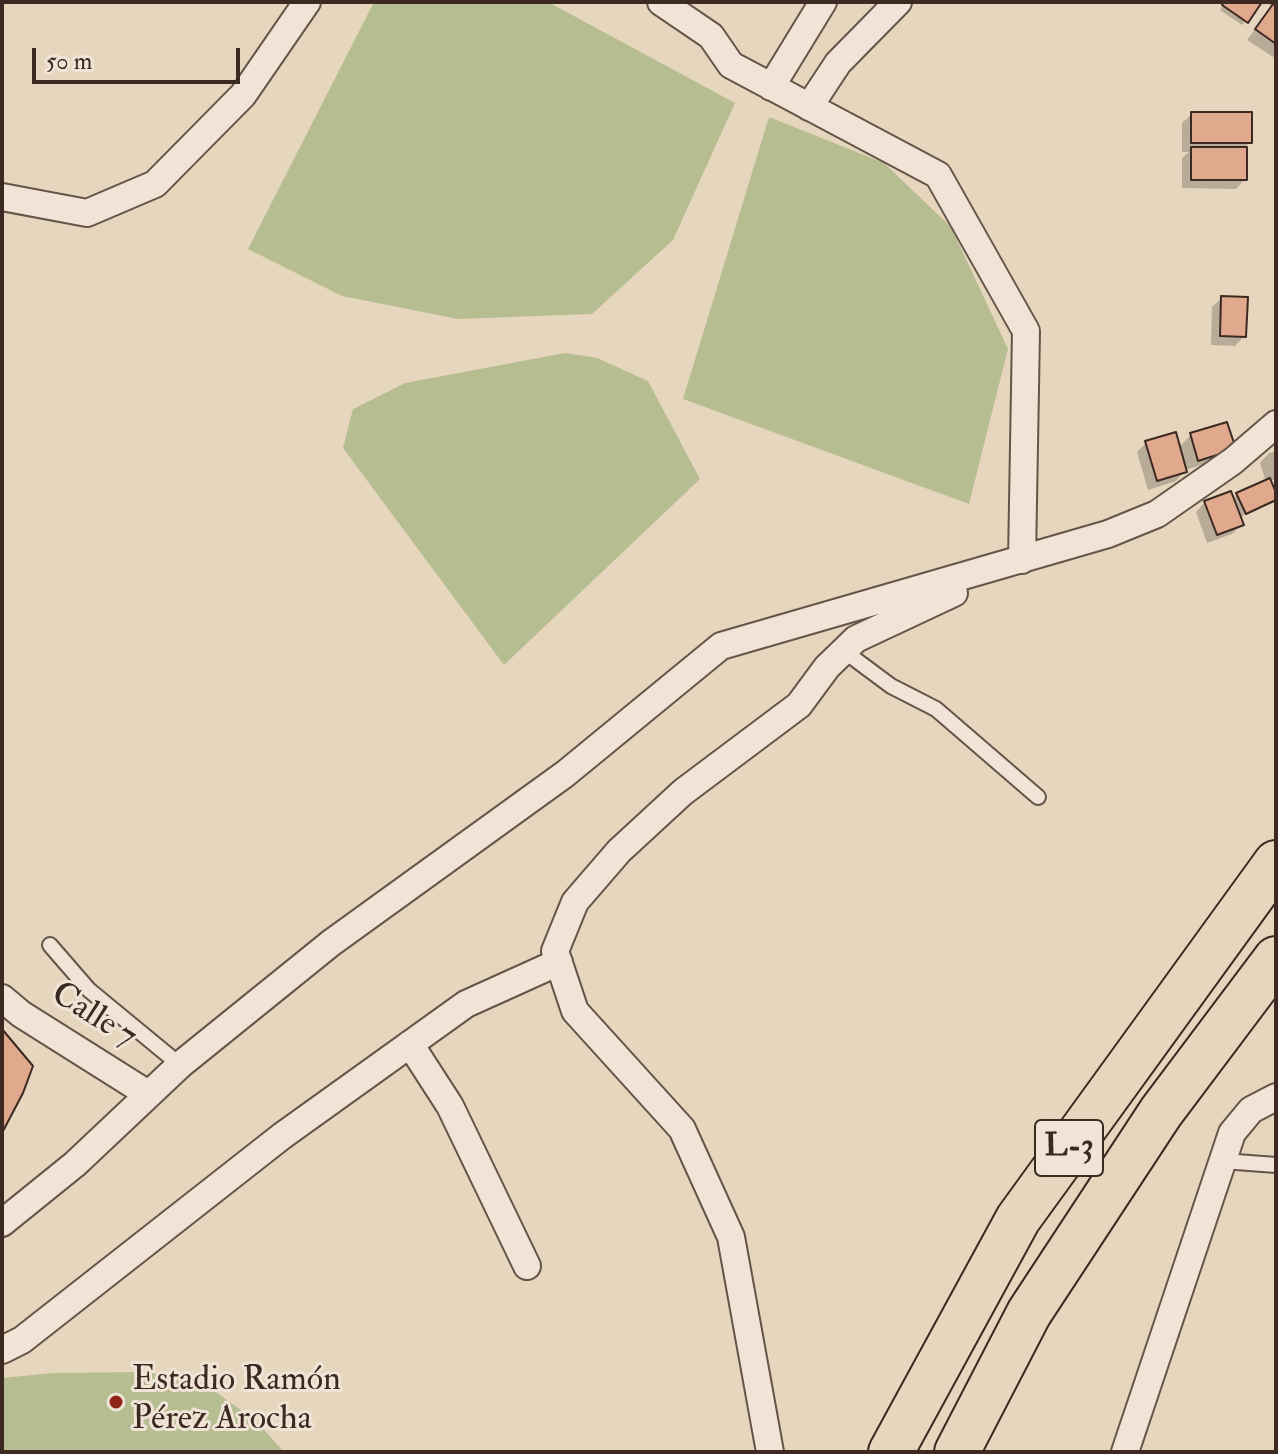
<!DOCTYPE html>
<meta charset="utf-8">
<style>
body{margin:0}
#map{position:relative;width:1278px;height:1454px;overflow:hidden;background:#e6d6be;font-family:"IM FELL Double Pica",serif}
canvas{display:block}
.frame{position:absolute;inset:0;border:4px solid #3b2922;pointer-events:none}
.scale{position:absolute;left:32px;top:48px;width:208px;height:36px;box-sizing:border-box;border:4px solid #3b2922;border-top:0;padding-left:10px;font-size:24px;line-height:28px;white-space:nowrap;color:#3b2922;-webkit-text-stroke:6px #efe4d5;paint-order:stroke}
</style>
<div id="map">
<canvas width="1278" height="1454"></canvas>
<div class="frame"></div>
<div class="scale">50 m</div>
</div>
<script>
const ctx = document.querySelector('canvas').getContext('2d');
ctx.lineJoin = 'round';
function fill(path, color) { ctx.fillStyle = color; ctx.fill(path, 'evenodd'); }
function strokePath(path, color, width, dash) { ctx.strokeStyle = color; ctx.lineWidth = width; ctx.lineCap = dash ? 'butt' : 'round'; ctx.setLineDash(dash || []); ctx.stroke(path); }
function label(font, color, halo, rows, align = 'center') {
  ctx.font = font + ' "IM FELL Double Pica",serif'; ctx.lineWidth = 6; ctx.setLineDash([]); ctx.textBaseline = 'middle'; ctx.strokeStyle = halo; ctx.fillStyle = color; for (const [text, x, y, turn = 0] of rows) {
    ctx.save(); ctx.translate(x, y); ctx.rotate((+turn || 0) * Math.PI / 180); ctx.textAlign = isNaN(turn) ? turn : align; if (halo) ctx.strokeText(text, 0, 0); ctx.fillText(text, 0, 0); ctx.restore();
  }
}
const green = new Path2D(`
 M374 2H548L735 103 673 240 592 314 458 319 342 296 248 249Z
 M769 117 884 163 951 227 1008 349 969 504 683 399Z
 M565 353 597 358 648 381 700 479 504 665 343 448 353 409 405 383Z
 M146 1372 203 1383 255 1420 284 1452H2V1378L54 1373Z`);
const shadow = new Path2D(`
 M1225 2H1260L1242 25 1220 10Z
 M1271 2H1276V54L1273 57 1247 40 1272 7 1269 5Z
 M1192 114 1250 142 1245 147V179L1236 189 1182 188V158L1189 152H1182V123Z
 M1222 298 1244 336 1235 346 1211 345 1212 307Z
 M1226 425 1224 458 1185 470 1176 481 1148 490 1137 452 1146 443 1178 448 1191 435Z
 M1276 451V479L1269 481 1276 499 1239 518 1241 525 1232 534 1207 543 1196 512 1205 502 1232 500 1238 494 1266 482 1260 463 1269 453Z`);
const building = new Path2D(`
 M1224 2H1262L1248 23 1222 5Z
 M1273 4 1276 6V44L1255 29Z
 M1191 112H1252V143H1191Z
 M1191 147H1247V180H1191Z
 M1221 296 1248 297 1246 337 1220 336Z
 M1227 422 1236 449 1198 461 1190 433Z
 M1176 432 1187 472 1157 481 1145 441Z
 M1270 478 1276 493V500L1246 514 1236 493Z
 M1231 491 1244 525 1217 535 1204 501Z
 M2 1029 33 1066 23 1093 2 1133Z`);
const service = new Path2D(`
 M844 651 891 686 936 709 1038 797
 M50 945 89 990 180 1065
 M1223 1161 1276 1165`);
const minor = new Path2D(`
 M661 2 711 36 731 65 938 175 1026 331 1022 560
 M771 87 823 2
 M809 107 838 63 898 2
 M2 197 87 213 155 184 243 95 307 2
 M2 998 21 1014 148 1094
 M410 1044 450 1106 527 1266
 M2 1223 75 1164 180 1065 331 943 565 774 721 646 1108 534 1157 514 1233 461 1276 424
 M2 1350 22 1340 282 1136 466 1004 559 962
 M770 1452 731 1237 682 1129 575 1011 555 951 575 902 619 851 683 792 799 705 827 667 856 639 954 593
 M1125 1452 1232 1133 1251 1110 1276 1097`);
const trunk = new Path2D(`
 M891 1452 1018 1219 1276 863
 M957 1452 1029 1313 1161 1112 1276 959`);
const markers = [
 [116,1402,8,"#8f2418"]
];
const shields = [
 [1069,1148,68]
];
const shieldNames = [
 ["L-3",1069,1148]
];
const streetNames = [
 ["Calle 7",93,1017,32]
];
const poiNames = [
 ["Estadio Ramón",132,1382],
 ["Pérez Arocha",132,1421]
];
fill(green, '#b6bd91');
fill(shadow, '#0003');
fill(building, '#e0a98d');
strokePath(building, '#3b2922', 2);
strokePath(service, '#665449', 18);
strokePath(minor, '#665449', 30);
strokePath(trunk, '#3b2922', 48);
strokePath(service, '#efe4d5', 14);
strokePath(minor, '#efe4d5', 26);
strokePath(trunk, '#e6d6be', 44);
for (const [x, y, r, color] of markers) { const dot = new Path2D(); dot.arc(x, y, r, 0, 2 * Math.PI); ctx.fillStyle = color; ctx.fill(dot); strokePath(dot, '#efe4d5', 3); }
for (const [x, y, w] of shields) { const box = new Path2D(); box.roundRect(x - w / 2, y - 28, w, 56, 6); ctx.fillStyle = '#efe4d5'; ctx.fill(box); strokePath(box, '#3b2922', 2); }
label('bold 32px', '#3b2922', null, shieldNames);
label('34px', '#3b2922', '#efe4d5', streetNames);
label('34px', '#3b2922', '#efe4d5', poiNames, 'left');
</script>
